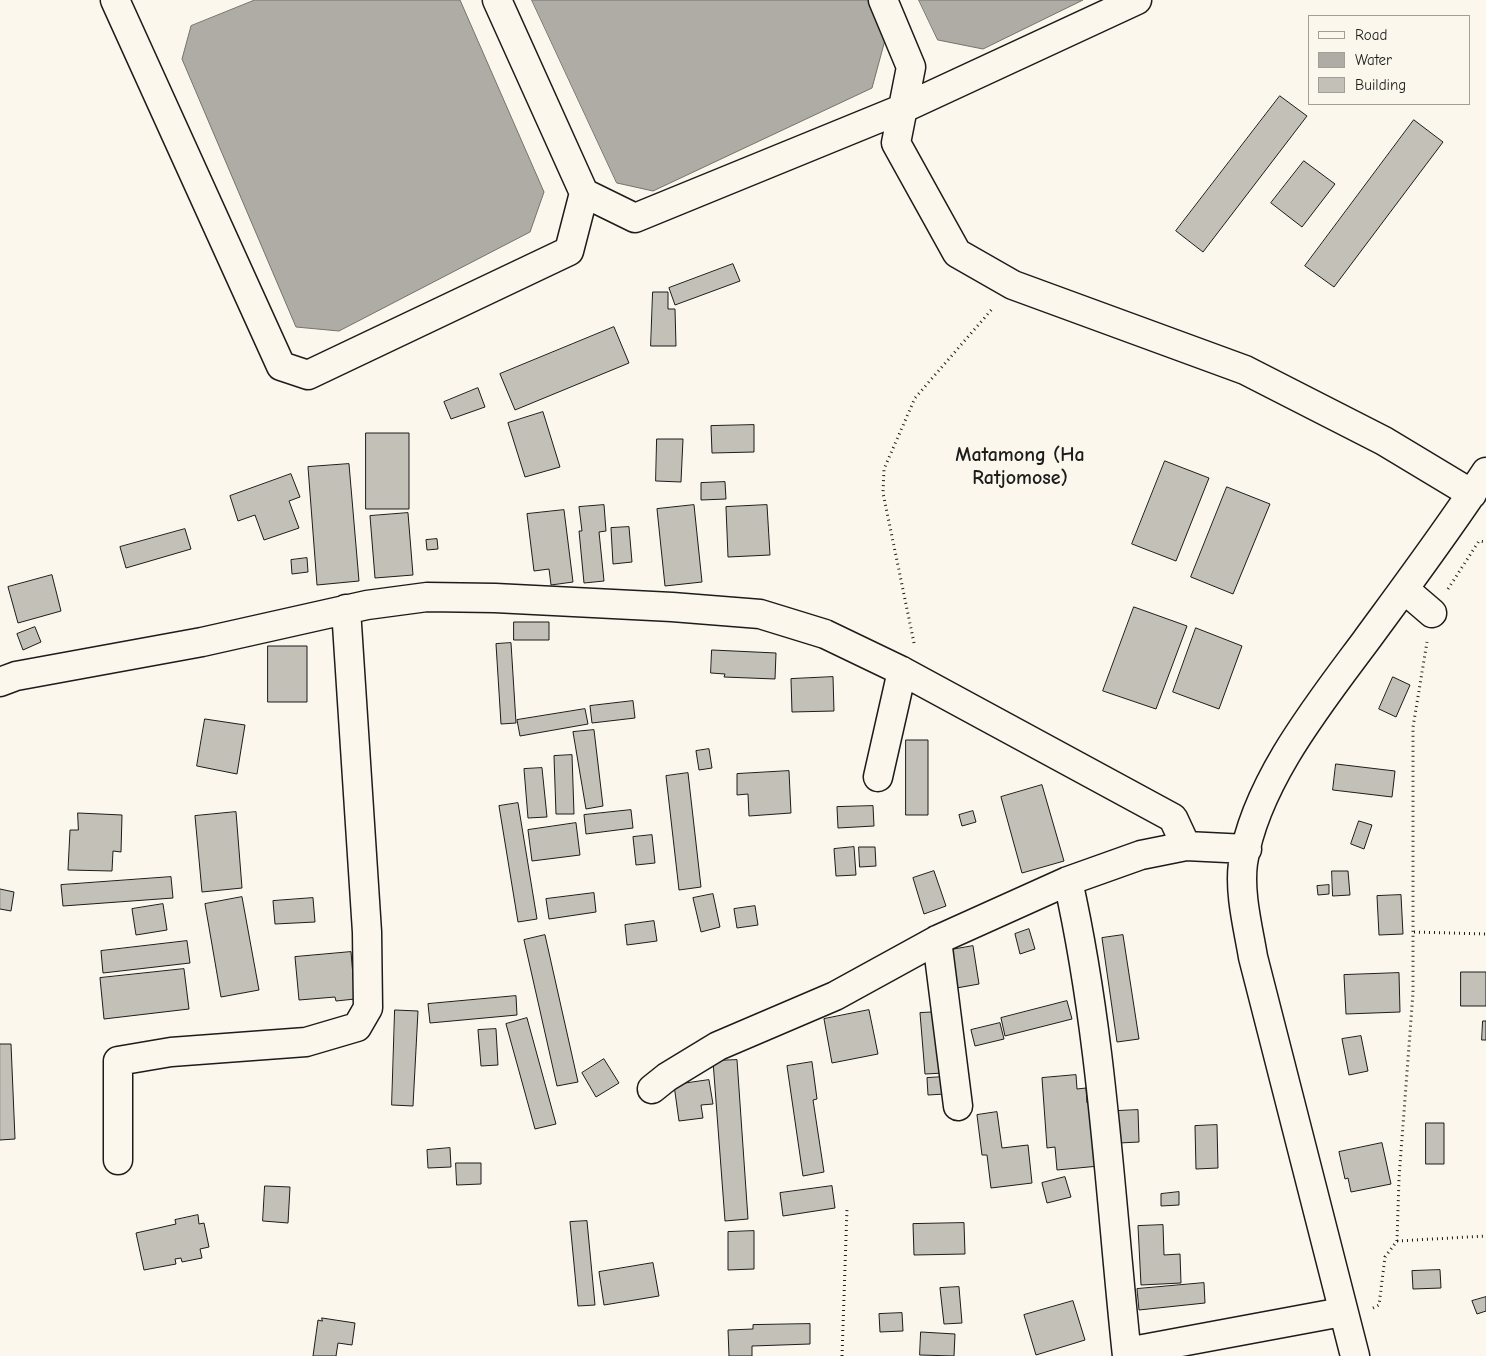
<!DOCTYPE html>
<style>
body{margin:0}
#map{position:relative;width:1486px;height:1356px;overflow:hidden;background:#fbf7ec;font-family:"Comic Neue",sans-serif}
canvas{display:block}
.legend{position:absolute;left:1308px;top:15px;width:162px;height:90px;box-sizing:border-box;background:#fbf7ec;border:1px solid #a29f99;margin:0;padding:6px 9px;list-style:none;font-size:15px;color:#1c1c1c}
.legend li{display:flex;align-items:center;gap:10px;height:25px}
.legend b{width:25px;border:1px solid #a29f99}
</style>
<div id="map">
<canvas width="1486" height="1356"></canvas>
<ul class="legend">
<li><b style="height:6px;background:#fbf7ec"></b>Road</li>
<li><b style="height:14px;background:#afaca5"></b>Water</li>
<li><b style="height:14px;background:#c3c0b8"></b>Building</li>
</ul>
</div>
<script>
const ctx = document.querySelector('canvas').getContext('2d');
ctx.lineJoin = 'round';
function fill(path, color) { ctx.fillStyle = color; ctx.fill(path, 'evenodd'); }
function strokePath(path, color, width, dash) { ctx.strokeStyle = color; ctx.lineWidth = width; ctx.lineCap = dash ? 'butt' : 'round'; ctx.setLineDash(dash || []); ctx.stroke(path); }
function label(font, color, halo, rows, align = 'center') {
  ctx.font = font + ' "Comic Neue",sans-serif'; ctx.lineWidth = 5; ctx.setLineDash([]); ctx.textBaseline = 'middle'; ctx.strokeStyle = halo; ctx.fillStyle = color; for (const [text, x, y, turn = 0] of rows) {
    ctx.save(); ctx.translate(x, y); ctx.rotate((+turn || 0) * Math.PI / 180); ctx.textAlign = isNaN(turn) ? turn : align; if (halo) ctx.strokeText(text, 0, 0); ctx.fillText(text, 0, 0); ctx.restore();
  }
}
const water = new Path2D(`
 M255 0H460L544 192 530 232 339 331 296 327 182 59 191 26Z
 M532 0H868L885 40 872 88 653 191 617 183Z
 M919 0H1083L983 49 938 40Z`);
const building = new Path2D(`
 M1280 96 1307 116 1203 252 1176 231Z
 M1414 120 1443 142 1334 287 1305 266Z
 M1304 161 1335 184 1302 227 1271 203Z
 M733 264 740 281 675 305 669 288Z
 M653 292H668V309H675L676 346H651Z
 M614 327 629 363 515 410 500 374Z
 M478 388 485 407 451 419 444 402Z
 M543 412 560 467 525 477 508 423Z
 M754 425V452L712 453 711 426Z
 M366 433H409V509H366Z
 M657 439H683L681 482 656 481Z
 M1165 461 1209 478 1176 561 1132 544Z
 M349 464 359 581 317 585 308 467Z
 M291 474 300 497 289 501 299 528 264 540 255 515 238 521 230 496Z
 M725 482 726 499 701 500V483Z
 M1227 487 1270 504 1233 594 1191 577Z
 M604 505 606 531 599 532 604 581 584 583 579 531H582L579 507Z
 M694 505 702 582 665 586 657 509Z
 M767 505 770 555 728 557 726 507Z
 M564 510 573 582 551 585 549 569 534 571 527 514Z
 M408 513 413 575 375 578 370 516Z
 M629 527 632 562 613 564 611 528Z
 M185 529 191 549 126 568 120 547Z
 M437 539 438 549 427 550 426 540Z
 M307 558 308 572 292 574 291 560Z
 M52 575 61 611 18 623 8 587Z
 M1134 607 1187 626 1156 709 1103 691Z
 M514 622H549V640H514Z
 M35 627 41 642 23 650 17 634Z
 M1196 628 1242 646 1219 709 1173 692Z
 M511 643 516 723 501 724 496 644Z
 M268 646H307V702H268Z
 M712 650 776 653 775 679 724 677 725 674 711 673Z
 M833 677 834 711 792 712 791 679Z
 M1393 677 1410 685 1396 717 1379 709Z
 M633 701 635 718 592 723 590 706Z
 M585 709 588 724 520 736 517 720Z
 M205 719 245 725 237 774 197 766Z
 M594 730 603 806 586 809 573 732Z
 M906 740H928V815H906Z
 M709 749 712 768 699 770 696 751Z
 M572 755 574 814H556L554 756Z
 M1336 764 1395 771 1392 797 1333 790Z
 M542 768 547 817 528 818 524 769Z
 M789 771 791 813 749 816 748 794 737 795V774Z
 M688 773 701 887 679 890 666 776Z
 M1042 785 1064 861 1022 873 1001 797Z
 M518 803 537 919 518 922 499 806Z
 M873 806 874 826 838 828 837 807Z
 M631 810 633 828 586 834 584 815Z
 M973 811 976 822 962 826 959 815Z
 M236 812 242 888 202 892 195 816Z
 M78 813 122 815 121 852 113 851 112 871 68 870 70 830H78Z
 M1359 821 1372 825 1364 849 1351 844Z
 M576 823 580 855 532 861 528 830Z
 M652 835 655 863 636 865 633 837Z
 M854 847 856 875 836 876 834 849Z
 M859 847H875L876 866 860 867Z
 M934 871 946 906 924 914 913 878Z
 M1332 871H1348L1350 895 1333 896Z
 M171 877 173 898 63 906 61 885Z
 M1329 885V894L1318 895 1317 886Z
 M0 889 14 892 11 911 0 909Z
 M594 893 596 912 549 919 546 899Z
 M713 894 720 927 701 932 693 898Z
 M1401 895 1403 934 1379 935 1377 896Z
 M242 897 259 990 221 997 205 904Z
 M313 898 315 922 275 924 273 901Z
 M163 904 167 930 136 935 132 909Z
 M755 906 758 925 737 928 734 909Z
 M654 921 657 941 627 945 625 925Z
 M1029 929 1035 949 1020 954 1015 934Z
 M545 935 578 1082 557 1086 524 940Z
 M1123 935 1139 1039 1117 1042 1102 938Z
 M187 941 190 963 103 973 101 951Z
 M973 946 979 984 951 989 945 951Z
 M351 952 355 999 336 1001 335 997 299 1000 295 957Z
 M184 969 189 1009 104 1019 100 978Z
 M1461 972H1486V1006H1461Z
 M1399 973 1400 1012 1346 1014 1344 975Z
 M516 996 517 1015 430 1023 428 1004Z
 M1067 1001 1072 1019 1005 1036 1001 1018Z
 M395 1010 418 1011 413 1106 392 1105Z
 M869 1010 878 1054 832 1063 824 1019Z
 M940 1012 944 1073 925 1074 920 1013Z
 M527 1018 556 1124 535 1129 506 1024Z
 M1483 1021H1486V1040H1482Z
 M1000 1023 1004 1039 975 1046 971 1030Z
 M496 1029 498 1065 481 1066 478 1030Z
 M1361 1036 1368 1071 1349 1075 1342 1039Z
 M0 1044H11L15 1139 0 1140Z
 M604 1059 619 1083 596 1097 582 1073Z
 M737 1060 748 1219 725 1221 713 1061Z
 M812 1062 817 1099 813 1100 824 1172 803 1176 787 1066Z
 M1076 1075 1077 1089 1086 1088 1087 1103 1094 1102 1099 1166 1057 1170 1055 1147 1047 1148 1042 1078Z
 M944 1077 945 1094 928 1095 927 1078Z
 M709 1080 713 1104 701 1105 703 1118 679 1121 674 1085Z
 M1138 1110 1139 1142 1119 1143 1117 1111Z
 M997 1112 1002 1148 1028 1145 1032 1183 991 1188 987 1155H982L977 1115Z
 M1426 1123H1444V1164H1426Z
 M1217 1125 1218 1168 1196 1169 1195 1126Z
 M1382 1143 1391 1184 1351 1192 1348 1178 1345 1179 1339 1152Z
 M450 1148 451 1167 428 1168 427 1150Z
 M456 1163H481V1184L457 1185Z
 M1065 1177 1071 1197 1047 1203 1042 1183Z
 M265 1186 290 1187 288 1223 263 1221Z
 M832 1186 835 1208 783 1216 780 1193Z
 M1179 1192V1205L1161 1206V1194Z
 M198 1215 199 1224 204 1223 209 1247 200 1249 202 1258 182 1262 181 1258 175 1259 176 1264 144 1270 136 1233 176 1224 175 1220Z
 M587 1221 595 1305 578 1306 570 1222Z
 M964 1223 965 1254 914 1255 913 1224Z
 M1163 1225 1164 1255 1180 1254 1181 1283 1141 1285 1138 1226Z
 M754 1231V1269L728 1270V1232Z
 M653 1263 659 1296 604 1305 599 1272Z
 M1440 1270 1441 1288 1413 1289 1412 1271Z
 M1204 1283 1205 1303 1139 1310 1137 1289Z
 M959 1287 962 1323 944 1324 940 1288Z
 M1486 1297V1311L1477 1314 1472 1301Z
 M1073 1301 1085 1340 1036 1355 1024 1315Z
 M902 1313 903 1331 880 1332 879 1314Z
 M322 1318 355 1323 352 1345 338 1343 336 1356H313L318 1320 322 1321Z
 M810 1324V1344L752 1346V1356H729L728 1330 753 1329V1325Z
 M921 1332 955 1334 954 1356 920 1355Z`);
const path = new Path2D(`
 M1448 589 1479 541 1486 542
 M914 643 883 493 884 469 915 398 993 308
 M1414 932 1486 934
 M1397 1241 1486 1236
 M1373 1308 1379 1305 1385 1257 1397 1241 1399 1178 1413 993V727L1427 642
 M842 1356 847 1208`);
const minor = new Path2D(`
 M115 0 281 366 308 375 569 251 584 193 497 0
 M883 0 911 67 896 143 957 253 1013 285 1245 370 1384 441 1472 494
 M584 193 635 218 904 108 1137 0
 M1404 589 1432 613
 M0 682 16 676 202 642 367 605 427 597 495 598 672 607 760 614 825 634 902 671 1173 818 1186 846
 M878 777 902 671
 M1068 881C1103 1037 1110 1198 1127 1356
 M937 940 958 1106
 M652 1089 667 1077 718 1046 835 996 937 940 1068 881 1141 855 1186 846 1247 849
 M118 1160V1061L171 1052 306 1042 357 1027 368 1008 367 932 346 609
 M1127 1352 1342 1312
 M1355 1356 1253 957C1248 927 1239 893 1243 863 1255 784 1318 705 1365 642 1406 586 1448 530 1486 472`);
const neighbourhoodNames = [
 ["Matamong (Ha",1020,455],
 ["Ratjomose)",1020,478]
];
fill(water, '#afaca5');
strokePath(water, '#74726e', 1);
fill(building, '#c3c0b8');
strokePath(building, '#1c1c1c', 1);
strokePath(minor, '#1c1c1c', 31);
strokePath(path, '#1c1c1c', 3, [1, 4]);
strokePath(minor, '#fbf7ec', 28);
label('bold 20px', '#1c1c1c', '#fbf7ec', neighbourhoodNames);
</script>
